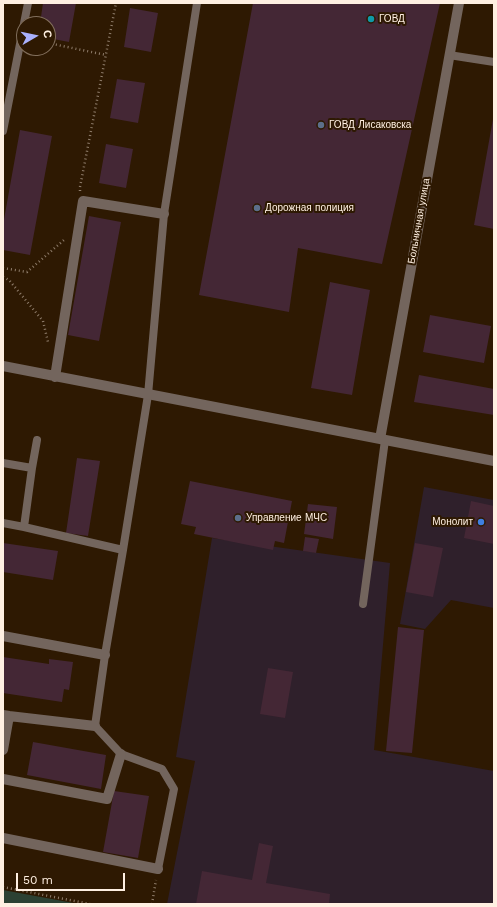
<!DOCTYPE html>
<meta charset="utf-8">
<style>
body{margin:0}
#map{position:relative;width:497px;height:907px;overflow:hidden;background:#2e1902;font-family:"Work Sans",sans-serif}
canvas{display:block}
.frame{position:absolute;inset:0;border:4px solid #fff0e2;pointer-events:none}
.north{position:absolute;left:16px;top:16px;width:40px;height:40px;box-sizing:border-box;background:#2e1902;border:1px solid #826f5c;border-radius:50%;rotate:81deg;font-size:11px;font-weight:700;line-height:16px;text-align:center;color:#fff0e2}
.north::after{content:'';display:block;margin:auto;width:14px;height:18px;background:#a9b0fc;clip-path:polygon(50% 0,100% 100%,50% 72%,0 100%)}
.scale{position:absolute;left:16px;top:873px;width:109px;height:18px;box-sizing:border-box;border:2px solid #fff0e2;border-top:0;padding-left:5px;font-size:12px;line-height:14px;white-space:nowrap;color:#fff0e2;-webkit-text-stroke:3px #2e1902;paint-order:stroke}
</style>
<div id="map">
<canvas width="497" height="907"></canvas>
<div class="frame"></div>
<div class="north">С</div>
<div class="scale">50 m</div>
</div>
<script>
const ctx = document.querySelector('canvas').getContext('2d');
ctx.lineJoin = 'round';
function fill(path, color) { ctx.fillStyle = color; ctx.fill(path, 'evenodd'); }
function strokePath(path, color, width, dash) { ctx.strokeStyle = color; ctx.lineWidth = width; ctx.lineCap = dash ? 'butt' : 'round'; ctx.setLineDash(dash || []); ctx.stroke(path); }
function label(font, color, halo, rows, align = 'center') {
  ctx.font = font + ' "Work Sans",sans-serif'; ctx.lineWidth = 4; ctx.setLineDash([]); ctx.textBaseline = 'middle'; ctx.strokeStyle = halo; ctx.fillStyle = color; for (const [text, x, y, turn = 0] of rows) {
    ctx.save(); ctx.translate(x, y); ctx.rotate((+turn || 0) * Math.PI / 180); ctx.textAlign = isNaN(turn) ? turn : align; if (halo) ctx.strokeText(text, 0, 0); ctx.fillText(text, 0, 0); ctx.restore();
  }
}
const industrial = new Path2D(`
 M424 487 494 500V608L451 600 425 629 400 624Z
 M212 538 390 563 374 750 494 771V904H167L195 761 176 757Z`);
const green = new Path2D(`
 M3 890 79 904H3Z`);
const building = new Path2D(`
 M43 3H76L69 42 48 38V24H40Z
 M253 3H440L382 264 298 248 289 312 199 295Z
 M130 8 158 13 151 52 124 47Z
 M117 79 145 83 138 123 110 118Z
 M493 119H494V229L474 225Z
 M20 130 52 136 30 255 3 250V225Z
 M106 144 133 149 126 188 99 183Z
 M89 216 121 222 99 341 68 335Z
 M330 282 370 290 352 395 311 388Z
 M430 315 491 326 484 363 423 352Z
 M419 375 494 389V415L414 402Z
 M77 458 100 461 88 536 66 533Z
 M190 481 292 501 284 543 275 541 273 550 194 534 196 527 181 524Z
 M471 501 494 506V544L464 538Z
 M308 504 337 507 333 539 304 534Z
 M305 537 319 539 316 553 303 551Z
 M3 543 58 551 53 580 3 572Z
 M415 543 443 548 433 597 406 592Z
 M398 627 424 630 412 753 386 751Z
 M3 657 49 664V659L73 662 69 690 64 689 62 702 3 693Z
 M268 668 293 672 285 718 260 714Z
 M33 742 106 755 101 789 27 775Z
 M114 791 149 796 138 858 103 852Z
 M259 843 273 846 266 883 330 894 329 904H196L202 871 252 880Z`);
const path = new Path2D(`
 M48 43 106 55
 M80 191V187L116 3
 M3 268 27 272 64 240
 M3 277 9 280 43 321 48 342
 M3 887 90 904
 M152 904 156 880`);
const service = new Path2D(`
 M449 55 494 62
 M3 131 28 3
 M3 463 32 468
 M3 523 24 527 123 550
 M24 527 32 468 37 440
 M363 604 385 440
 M158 869 174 789 162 769 121 754 95 726 105 655 123 550 148 395 164 214 197 3`);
const minor = new Path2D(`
 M3 366 494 461
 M55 377 83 201 164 214
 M380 439 459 3
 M3 636 105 655
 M3 715 9 716 95 726
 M3 750 9 716
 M3 779 107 799 121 754
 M3 838 158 869`);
const markers = [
 [371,19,4,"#0f9aa8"],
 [321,125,4,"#5c6f8a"],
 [257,208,4,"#5c6f8a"],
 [238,518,4,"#5c6f8a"],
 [481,522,4,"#3f7fe0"]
];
const poiNames = [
 ["ГОВД",379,19],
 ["ГОВД Лисаковска",329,125],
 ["Дорожная полиция",265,208],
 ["Управление МЧС",246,518],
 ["Монолит",473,522,"right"]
];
const streetNames = [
 ["Больничная улица",419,221,-80]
];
fill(industrial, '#2f202b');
fill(green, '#2c4133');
fill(building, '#442735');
strokePath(path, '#907e6c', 2.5, [1, 3]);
strokePath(service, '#73655d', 8);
strokePath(minor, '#73655d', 10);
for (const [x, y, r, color] of markers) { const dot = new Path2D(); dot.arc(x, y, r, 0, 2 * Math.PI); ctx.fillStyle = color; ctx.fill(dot); strokePath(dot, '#2e1902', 1.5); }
label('10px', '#fff0e2', '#2e1902', poiNames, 'left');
label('10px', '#fff0e2', '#2e1902', streetNames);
</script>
